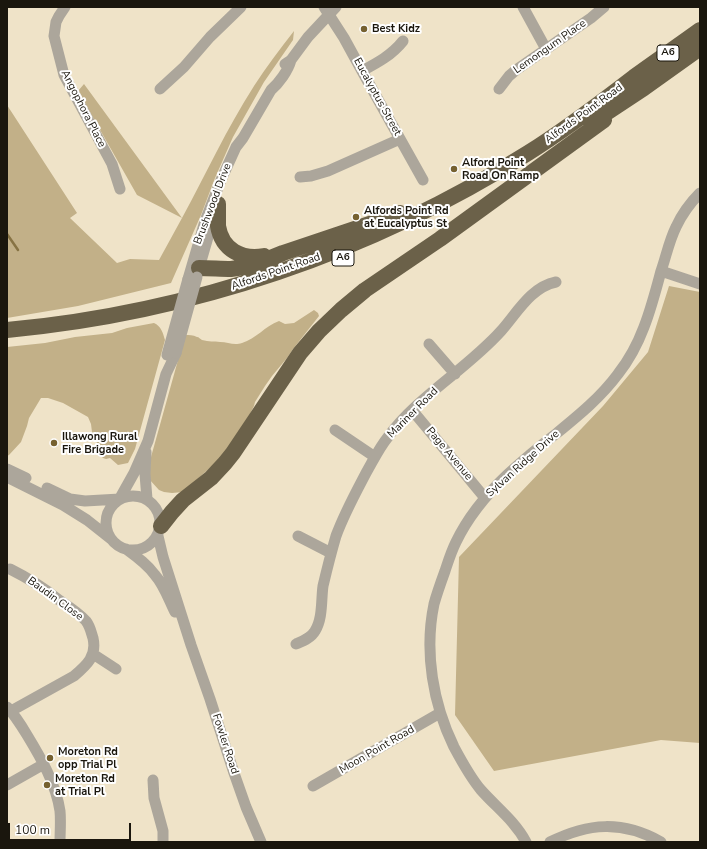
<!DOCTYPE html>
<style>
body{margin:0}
#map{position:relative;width:707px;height:849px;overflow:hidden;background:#efe3c8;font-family:"Nunito Sans",sans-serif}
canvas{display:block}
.frame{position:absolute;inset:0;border:8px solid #1a160d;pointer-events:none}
.scale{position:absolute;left:8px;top:823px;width:123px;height:18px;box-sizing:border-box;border:2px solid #1a160d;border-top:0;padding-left:5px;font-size:12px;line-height:14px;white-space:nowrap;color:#1a160d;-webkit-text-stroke:3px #fff;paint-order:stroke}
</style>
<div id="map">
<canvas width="707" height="849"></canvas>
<div class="frame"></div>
<div class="scale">100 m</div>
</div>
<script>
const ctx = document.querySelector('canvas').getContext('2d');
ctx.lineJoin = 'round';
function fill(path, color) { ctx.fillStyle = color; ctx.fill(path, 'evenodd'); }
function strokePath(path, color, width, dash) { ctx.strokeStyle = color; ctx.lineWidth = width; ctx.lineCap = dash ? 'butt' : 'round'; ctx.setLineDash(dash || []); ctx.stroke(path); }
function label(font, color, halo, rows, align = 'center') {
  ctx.font = font + ' "Nunito Sans",sans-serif'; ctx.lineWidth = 4; ctx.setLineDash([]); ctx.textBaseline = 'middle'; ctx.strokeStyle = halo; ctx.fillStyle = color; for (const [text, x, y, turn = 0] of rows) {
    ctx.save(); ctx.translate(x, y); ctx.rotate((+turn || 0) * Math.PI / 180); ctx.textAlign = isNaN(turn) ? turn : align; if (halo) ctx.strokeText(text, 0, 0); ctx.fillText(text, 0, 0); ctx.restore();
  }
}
const green = new Path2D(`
 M294 31 293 40 264 82 233 137 215 178 201 215 171 283 78 306 7 318V105L77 213 70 218 117 263 130 259 159 260 182 218 137 195 78 91 84 84 182 218C206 174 227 128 254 86 266 67 280 49 294 31Z
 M669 286 700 292V743L661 740 494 771 455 715 459 557 603 406 648 352Z
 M314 310 318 313 319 316 293 349 287 358 272 376 265 386 255 402 254 406 250 414 222 457 183 492 172 493 164 492 159 490 149 479 151 457 185 335C189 335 193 335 197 337 199 337 200 339 202 340 209 342 214 341 220 342 228 342 234 346 242 343 256 339 265 326 279 321L285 324 294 323Z
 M154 323C161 326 163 333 165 340L135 449 128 463 118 465 110 458 106 459 103 458 99 453 96 439 92 432 91 424 88 417 63 403 48 398H41L29 418 27 426 21 442 9 455 7 456V347L45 343 75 337 112 333 127 328Z`);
const stream = new Path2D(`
 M7 234 18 250`);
const minor = new Path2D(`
 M65 7 59 16 56 22 54 36 64 75 112 164 120 189
 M324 7 344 38 362 71 423 180
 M523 7 546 49
 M285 64 291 60 308 37 336 7
 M362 71C377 63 392 55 403 41
 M160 89 184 67 210 37 241 7
 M499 89 509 76 516 70 591 18 604 7
 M300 177 311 176 328 171 400 139
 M661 271 700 284
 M197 275 213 220
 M188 279 205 221 221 180 236 147 243 138 271 90C279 83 288 71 291 60
 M429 344 455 374
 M412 410 485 498
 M335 430 375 457
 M146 452 145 474 147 499
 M7 469 26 478
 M7 477 63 505 87 520 111 539
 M47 488 70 499 85 501 120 499
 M106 523a27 27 0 1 1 54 0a27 27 0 1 1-54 0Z
 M120 498 134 473 148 441 166 374 176 353
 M158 536 163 557 191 645 210 699 234 773 246 807 261 842
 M298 536 331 553
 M126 549C137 557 147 564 155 575 164 585 169 600 175 612
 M10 569C28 578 44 588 59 600 68 606 79 613 86 621 90 626 91 632 93 638 97 656 87 665 74 676L11 711
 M296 644C303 641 311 638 315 631 323 618 321 600 323 586 327 569 331 553 336 536 344 514 355 494 366 473 373 461 379 448 388 437 418 396 467 369 501 331 517 313 531 287 556 282
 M93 654 116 669
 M7 707C15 715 21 725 27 735 41 758 56 784 60 811 61 821 60 832 60 842
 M153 780 154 798 163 831V842
 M7 785 44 764
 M313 786 440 713
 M526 842C515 821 496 807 481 790 470 777 462 762 454 747 433 704 424 652 434 604 437 593 441 582 445 571 448 562 451 552 456 542 468 517 487 494 507 475 523 460 540 446 557 433 579 415 601 397 618 374 629 360 638 343 644 327 651 309 656 290 661 271 666 257 669 241 676 227 682 214 690 203 700 193
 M550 842C588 823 622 820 661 842`);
const highway = new Path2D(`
 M591 123 644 88 700 48
 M218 204C218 211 218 218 218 226 222 250 242 260 264 256
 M199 268C210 268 221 269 231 269 249 267 266 260 283 253L387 218 400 213
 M7 330C191 313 371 252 528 153 565 130 599 104 634 77 656 61 678 46 700 30
 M161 526 172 512 183 500 211 478 225 463 233 453 300 353 319 331 341 310 365 290 440 239 604 120`);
const minorBridge = new Path2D(`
 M176 353 197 277
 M167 355 188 279`);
const markers = [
 [364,29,4,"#766130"],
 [454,169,4,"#766130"],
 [356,217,4,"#766130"],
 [54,443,4,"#766130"],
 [50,758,4,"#766130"],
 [47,785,4,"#766130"]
];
const shields = [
 [668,53,22],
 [343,258,22]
];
const shieldNames = [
 ["A6",668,53],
 ["A6",343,258]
];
const poiNames = [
 ["Best Kidz",372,29],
 ["Alford Point",462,163],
 ["Road On Ramp",462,176],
 ["Alfords Point Rd",364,211],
 ["at Eucalyptus St",364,224],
 ["Illawong Rural",62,437],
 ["Fire Brigade",62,450],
 ["Moreton Rd",58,752],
 ["opp Trial Pl",58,765],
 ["Moreton Rd",55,779],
 ["at Trial Pl",55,792]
];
const streetNames = [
 ["Lemongum Place",550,47,-35],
 ["Eucalyptus Street",377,97,61],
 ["Angophora Place",83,109,63],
 ["Alfords Point Road",584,114,-36],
 ["Brushwood Drive",213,204,-69],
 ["Alfords Point Road",276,272,-19],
 ["Mariner Road",413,413,-45],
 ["Page Avenue",449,454,50],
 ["Sylvan Ridge Drive",523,464,-42],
 ["Baudin Close",55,599,36],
 ["Fowler Road",225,744,72],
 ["Moon Point Road",377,750,-30]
];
fill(green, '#c2b088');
strokePath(stream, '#877344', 2.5);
strokePath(minor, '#aca69b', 11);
strokePath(highway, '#6b6149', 16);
strokePath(minorBridge, '#aca69b', 11);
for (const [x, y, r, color] of markers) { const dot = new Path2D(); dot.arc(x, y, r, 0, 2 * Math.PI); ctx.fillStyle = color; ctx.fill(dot); strokePath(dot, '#fff', 1.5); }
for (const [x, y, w] of shields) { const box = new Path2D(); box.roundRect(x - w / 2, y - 8, w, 16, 3); ctx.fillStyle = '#fff'; ctx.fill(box); strokePath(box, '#1a160d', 1); }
label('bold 10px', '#1a160d', null, shieldNames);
label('bold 11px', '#1a160d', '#fff', poiNames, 'left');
label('11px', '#1a160d', '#fff', streetNames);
</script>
